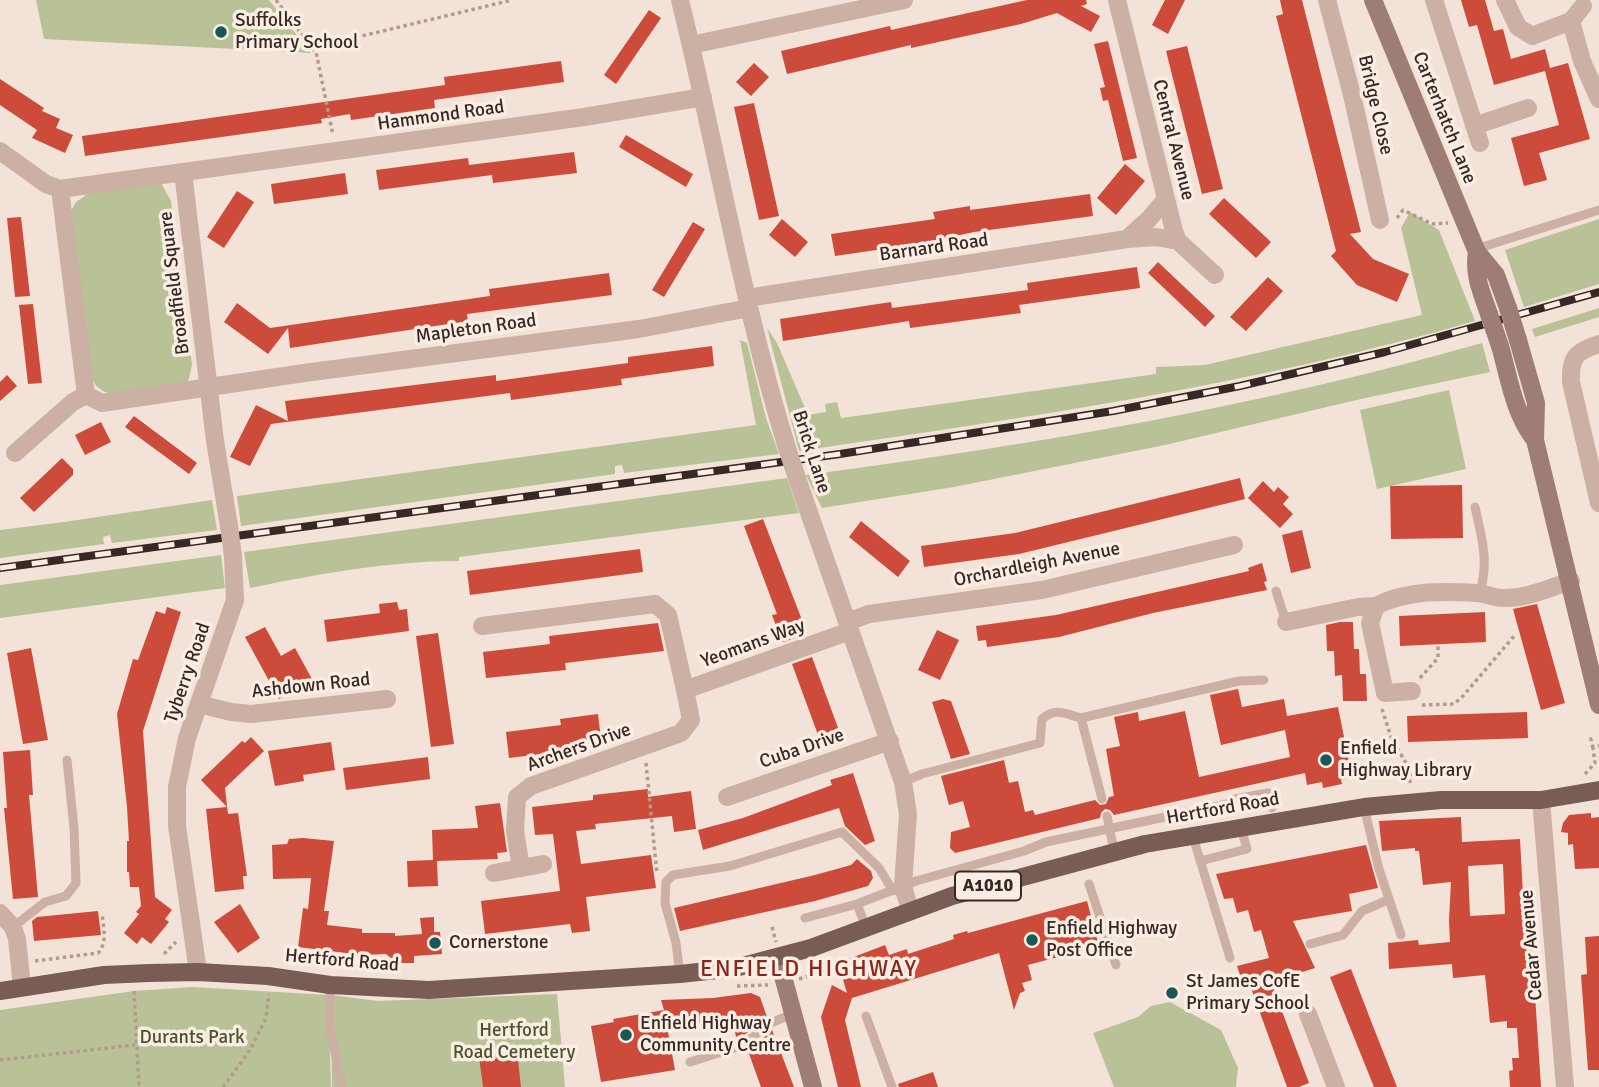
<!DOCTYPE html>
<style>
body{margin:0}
canvas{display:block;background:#f2e2d7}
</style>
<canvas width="1599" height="1087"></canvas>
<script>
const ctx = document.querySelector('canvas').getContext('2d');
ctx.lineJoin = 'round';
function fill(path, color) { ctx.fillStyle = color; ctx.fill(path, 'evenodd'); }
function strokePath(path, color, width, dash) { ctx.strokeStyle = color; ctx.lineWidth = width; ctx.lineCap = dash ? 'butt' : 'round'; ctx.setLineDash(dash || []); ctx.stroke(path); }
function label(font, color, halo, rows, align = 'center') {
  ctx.font = font + ' Signika,sans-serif'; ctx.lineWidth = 7; ctx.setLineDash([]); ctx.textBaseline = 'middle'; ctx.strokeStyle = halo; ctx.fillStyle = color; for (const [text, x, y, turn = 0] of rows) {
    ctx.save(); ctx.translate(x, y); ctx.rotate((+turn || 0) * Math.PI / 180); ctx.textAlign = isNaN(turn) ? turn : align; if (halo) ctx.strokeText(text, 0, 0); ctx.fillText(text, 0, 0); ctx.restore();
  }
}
const green = new Path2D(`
 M36 0H269L311 53 44 39Z
 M161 183 171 201 192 365 188 382 111 394C98 390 94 385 90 373L71 211 76 202 90 192Z
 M1410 212 1439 230 1475 321C1254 385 1026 418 799 451L767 328 777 343 808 415 826 412 825 404 837 402 841 418 1156 374V367L1205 365 1422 315 1401 228Z
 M1599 219V284L1524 307 1505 250Z
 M1599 308V317L1535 337 1532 329Z
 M740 340 747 343 766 418 779 454 624 473 622 465 615 466V474L241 526 237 496 756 425Z
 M1482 343 1490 372 1361 399 1165 445 954 487 822 508 806 475C1034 445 1261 406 1482 343Z
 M1449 390 1466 469 1377 489 1360 410Z
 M787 478 799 513 459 557V561C389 561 318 574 250 588L244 552Z
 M212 500 217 530 112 543 110 535 103 537 104 544 0 558V530L64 522Z
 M221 555 225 588 0 618V585Z
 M193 987 328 995 331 1087H0V1010L134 991Z
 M557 994 565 1087H332L331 995 378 1001Z
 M1170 1002 1221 1030 1238 1068 1236 1087H1114L1093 1033 1138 1017 1151 1006Z`);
const building = new Path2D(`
 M1027 0H1086L1087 4 1081 6 1100 16 1091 32 1057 13 1021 24 911 48V45L787 74 781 51 890 26 891 30Z
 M1165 0H1185L1168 34 1152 25Z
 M1280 0H1302L1361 232 1350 234 1373 259 1409 274 1397 302 1357 285 1331 256 1336 251 1276 16 1283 14Z
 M1461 0H1485L1494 31 1503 29 1511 59 1545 49 1550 68 1568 63 1590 139 1539 153 1547 180 1524 186 1511 138 1559 125 1545 71 1494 85 1477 25 1469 27Z
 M649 10 661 18 616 84 604 75Z
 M1108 41 1137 158 1123 161 1108 100 1103 101 1100 88 1105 87 1094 44Z
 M1187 46 1223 189 1202 194 1166 51Z
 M561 61 564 82 434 100 435 108 351 120 350 114 321 119 322 123 85 156 82 136 445 85 444 77Z
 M754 63 769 77 751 96 736 82Z
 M0 79 44 108 42 111 60 119 56 128 73 135 65 153 32 138 37 130 0 105Z
 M754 103 779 216 759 220 734 107Z
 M626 135 693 174 686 187 619 147Z
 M574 152 577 173 493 183 492 175 379 190 376 170 468 158 469 165Z
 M1125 164 1145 181 1116 215 1097 198Z
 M345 173 348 194 274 204 271 184Z
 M237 191 254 202 224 248 207 237Z
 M1090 194 1093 216 974 232 918 244 835 256 831 234 935 219 933 212 970 206V210Z
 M1224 198 1271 242 1256 258 1209 214Z
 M21 217 30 296 15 297 7 218Z
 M782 219 808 242 795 257 769 235Z
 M693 222 705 229 664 297 652 290Z
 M1158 262 1215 316 1205 327 1148 273Z
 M1137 267 1140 288 1019 305 1021 313 910 328 909 321 783 341 780 319 891 302 892 308 1028 290 1027 283Z
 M609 273 612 295 467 314 468 321 290 348 288 328 268 354 224 322 237 303 270 328 490 296 489 289Z
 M1268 277 1283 291 1246 331 1230 317Z
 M33 304 42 383 28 384 19 305Z
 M712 346 714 366 621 379 622 385 511 400 510 393 271 424 250 466 230 457 256 405 288 421 285 401 496 375V381L628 363V357Z
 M7 375 17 386 0 401V382Z
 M134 416 197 463 189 474 125 427Z
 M101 422 111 442 85 455 75 435Z
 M62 458 73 469V475L34 512 20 498Z
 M1240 478 1245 499 1019 554 924 567 921 546 1015 533Z
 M1263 481 1274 492 1278 487 1289 497 1283 504 1293 514 1280 528 1248 498Z
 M1462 485 1463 538 1391 539 1390 486Z
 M763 519 807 633 784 642H782L772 615 777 614 744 526Z
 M861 521 910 561 898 577 849 537Z
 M1302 530 1311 568 1291 573 1282 535Z
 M640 549 643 572 470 595 467 571Z
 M1262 563 1267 581 1264 582 1267 590 1153 613 1059 637 987 647 986 640 978 641 976 626 1056 615 1249 571 1248 568Z
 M397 602 399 610 407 609 409 631 327 642 324 620 380 613 379 604Z
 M1537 604 1565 703 1541 710 1513 609Z
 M167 607 181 612 143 731 155 897 172 910 165 919 169 922 151 944 142 937 137 944 124 933 139 914 136 912 141 906 139 887H130L129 872H127V841H129L127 807 117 714 133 659 138 660 156 611 165 614Z
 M1485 612 1486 642 1400 646 1399 616Z
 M1340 622H1353L1354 649H1359L1360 674H1366L1367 701H1343L1342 675 1335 676 1334 651H1327L1326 625Z
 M658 623 664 651 565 663 566 670 486 678 483 652 550 644 549 636Z
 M265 627 281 656 295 648 313 681 279 699 245 637Z
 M937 630 959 640 940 680 918 670Z
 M438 633 454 744 431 747 416 636Z
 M31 648 48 740 23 744 7 653Z
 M812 657 841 736 821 743 792 664Z
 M1238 689 1242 707 1284 699 1287 716 1338 707 1352 777 1341 780 1342 784 1323 788 1322 782 1307 785 1305 773 1114 815 1110 810 1105 809 1101 813 1100 818 955 853 950 848 951 832 970 827 963 801 949 805 941 776 1004 760 1009 783 1018 781 1025 812 1033 810 1035 815 1095 800 1100 805 1106 804 1109 797 1114 796 1106 749 1120 746 1114 717 1138 712 1139 721 1185 711 1199 777 1290 757 1285 730 1221 745 1210 695Z
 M943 699 951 701 970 754 951 759 932 702Z
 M1527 712 1528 738 1408 742 1407 716Z
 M598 714 601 739 573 742 574 750 509 758 506 732 561 725 560 719Z
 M251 737 264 751 225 788 228 814 238 813 247 876H243L244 889 215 892 206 809 227 807 201 780 242 741 245 743Z
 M331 742 335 770 303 775 304 781 275 786 268 751Z
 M30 750 33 795H29L38 897 13 899 4 808H7L3 752Z
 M428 757 430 779 346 790 343 768Z
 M853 773 875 841 865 845 845 826 839 808 703 850 698 830 743 818 832 785 830 780Z
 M648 789V797L691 791 696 829 674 832 672 816 595 824 596 829 576 831 581 864 651 855 656 888 586 897 590 931 572 933 570 924 485 934 481 901 560 891 553 834 535 835 532 807 593 800V795Z
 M500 803 507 852 497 853 498 859 437 861 438 886 408 887 407 861 433 860 432 830 478 828 475 806Z
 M1591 813V818L1599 817V868L1575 869 1573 844 1568 845V833L1561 832 1563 823 1569 815Z
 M1461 817 1462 842 1520 839 1526 950 1532 949 1541 1087H1510L1509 1071 1513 1070 1512 1058H1519L1517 1028H1507V1021L1490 1023 1485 975 1453 978 1452 964 1389 969 1388 943 1418 940 1419 945 1450 942 1449 920 1451 882 1423 885 1419 851H1415V848L1382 851 1379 821ZM1503 864 1505 914 1470 916 1468 866Z
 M303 838 334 841 324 911H329L327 925 362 929V933H395V936L422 934 420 918 434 917V932H440L442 954 414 956V963H397L386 954 362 955 298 947 303 908 308 909 311 878 273 879 272 845 287 844 289 839Z
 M1366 845 1378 888 1349 894 1352 911 1293 921 1315 968 1271 982 1309 1083 1299 1087H1287L1251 988 1245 990 1237 966 1269 958 1261 930 1254 932 1248 910 1237 913 1233 898 1224 899 1216 874Z
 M857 859 871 871 873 878 868 886 815 901 680 931 674 908 815 875 851 865Z
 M1087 901 1099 946 1028 965 1032 980 1022 983 1025 991 1020 993 1014 1010 999 953 852 998 845 1020 861 1087H838L821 1017 832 985 847 993 838 963 885 945 889 955 907 949 908 954 954 939 953 935 967 931 968 933Z
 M240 904 260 938 238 953 214 922Z
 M98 911 101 935 34 941 32 921 37 917Z
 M1599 936V1070H1588L1581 975 1587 974 1585 937Z
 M1351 969 1371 1021 1397 1087H1374L1343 1010 1330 977Z
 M751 993 760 997 767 1017 743 1036V1034L736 1037 734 1026 723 1030 719 1017 668 1032 675 1070 601 1082 591 1026 614 1022 613 1019 664 1010 661 1000 713 998Z
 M772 1030 781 1053 794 1087H761L748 1051Z
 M505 1049V1053L517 1051 521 1087H483L479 1057 492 1055 491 1051Z
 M933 1072 938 1087H899L898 1084Z`);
const path = new Path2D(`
 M276 0 312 48 512 0
 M312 48 316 52 333 135
 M1397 218 1403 210 1432 224 1448 223
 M1420 678 1438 658V644
 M1422 705 1454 704 1463 696 1515 635
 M1382 709 1391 737 1410 770V785
 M1593 748 1591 739 1594 738
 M646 763 657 874
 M1585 774 1595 763 1593 748 1599 746
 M772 927 776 942
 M164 954 176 942
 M35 961 98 953C108 943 103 926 102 913
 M799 979 816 974 830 960
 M737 986 768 985
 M134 991 139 1087
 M0 1060 135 1045
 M223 1087 250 1050 266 1018 269 994`);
const lane = new Path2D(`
 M1476 249 1599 210
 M1475 507C1482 539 1489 560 1480 593
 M1276 591 1286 622
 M1081 718 1102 799
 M903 782 922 774 1040 743 1042 719C1056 707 1065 714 1081 718L1239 681 1264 680
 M1364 807 1379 869 1401 935
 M1107 816 1114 851
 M1193 837 1230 958
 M1200 861 1247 849 1241 828
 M1089 884 1116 965
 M857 904 866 927
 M805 918 857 904 916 881 1024 851 1046 842 1227 804 1235 799 1268 793 1272 808
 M13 927 45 902 66 896 76 883 74 828 67 760
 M1310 944 1343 935 1362 911 1388 900
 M680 974 676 943 665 903 666 882 673 875 730 866 842 832 879 868 893 891
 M330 985V1029L342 1087
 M866 1016 892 1087
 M690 1062 744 1045 768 1024 793 1014`);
const street = new Path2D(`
 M680 0C717 150 742 303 788 451
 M1117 0 1174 231 1178 241 1215 275
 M1327 0 1352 95 1380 220
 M1434 0 1480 143
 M1505 0 1518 27 1532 36 1571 21 1582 61 1599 99
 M1571 21 1583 6
 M691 45 904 0
 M703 97 584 117 60 189 86 395 102 403 304 373 639 329 749 308
 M1474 126 1528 108
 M0 151 46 184 60 189
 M183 172 215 441 229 526
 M1127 239 1149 219 1166 199
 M747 298 1127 239 1156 237 1178 241
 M1599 344C1576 351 1570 357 1571 382L1599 503
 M15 453 73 402 86 395
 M798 481 903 782 908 814 903 886 910 910
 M847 622 869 614 1042 590 1234 545
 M1286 622 1358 607 1376 606
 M482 626 655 604 668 615 685 690 850 631
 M1412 691 1385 693 1370 623 1376 606C1406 590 1443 591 1476 593 1485 593 1493 598 1503 598 1526 599 1549 588 1571 581
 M199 704 231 712 251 714 387 699
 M727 797 890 741
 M1541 800 1565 1087
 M521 868 515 831 517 797 531 786 681 733 691 720 685 690
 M494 873 543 864
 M0 913 13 927 17 939 22 987
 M198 972 177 826V787L187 738 235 600 233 556
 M1308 1014 1336 1087`);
const secondary = new Path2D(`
 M1373 0 1477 252 1496 275 1508 308
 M1477 252C1473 274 1482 294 1489 314
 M1518 340 1536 403 1535 440 1599 705
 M1500 346C1509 377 1514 414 1535 440
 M778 958 813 1087`);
const primary = new Path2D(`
 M0 991 104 975 149 973 198 972 268 976 330 985 429 990 680 974 735 968 811 948 952 896 1145 844 1364 807 1441 800H1541L1599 790`);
const rail = new Path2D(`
 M0 568 840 454 1113 411 1240 386 1385 352 1599 292`);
const streetBridge = new Path2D(`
 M788 451 798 481
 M229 526 233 556`);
const secondaryBridge = new Path2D(`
 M1508 308 1518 340
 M1489 314 1500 346`);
const markers = [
 [221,32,7,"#195854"],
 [1326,760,7,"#195854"],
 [1032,940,7,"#195854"],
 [435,943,7,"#195854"],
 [1172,993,7,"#195854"],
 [626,1035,7,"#195854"]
];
const shields = [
 [988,886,66]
];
const shieldNames = [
 ["A1010",988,886]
];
const poiNames = [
 ["Suffolks",235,21],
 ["Primary School",235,43],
 ["Enfield",1340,749],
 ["Highway Library",1340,771],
 ["Enfield Highway",1046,929],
 ["Post Office",1046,951],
 ["Cornerstone",449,943],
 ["St James CofE",1186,982],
 ["Primary School",1186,1004],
 ["Enfield Highway",640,1024],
 ["Community Centre",640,1046]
];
const streetNames = [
 ["Bridge Close",1375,105,77],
 ["Hammond Road",441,116,-8],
 ["Carterhatch Lane",1444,118,68],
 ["Central Avenue",1173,140,76],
 ["Barnard Road",934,248,-8],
 ["Broadfield Square",175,283,-97],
 ["Mapleton Road",476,329,-8],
 ["Brick Lane",811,452,72],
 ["Orchardleigh Avenue",1037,565,-11],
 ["Yeomans Way",753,644,-20],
 ["Tyberry Road",188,673,-71],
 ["Ashdown Road",311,686,-6],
 ["Archers Drive",579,748,-20],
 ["Cuba Drive",802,749,-19],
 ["Hertford Road",1223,809,-10],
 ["Cedar Avenue",1532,945,-95],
 ["Hertford Road",342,961,5]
];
const parkNames = [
 ["Hertford",514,1031],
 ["Road Cemetery",514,1053],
 ["Durants Park",192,1038]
];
const quarterNames = [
 ["ENFIELD HIGHWAY",809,970]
];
fill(green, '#b9c296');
fill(building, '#cd4b3a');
strokePath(path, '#b6998d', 3.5, [3.5, 3.5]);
strokePath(lane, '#cbb0a3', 9);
strokePath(street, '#cbb0a3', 18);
strokePath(secondary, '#9e7e74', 18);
strokePath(primary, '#785c55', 18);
strokePath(rail, '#352825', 8);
strokePath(rail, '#faede3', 5, [16]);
strokePath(streetBridge, '#cbb0a3', 18);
strokePath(secondaryBridge, '#9e7e74', 18);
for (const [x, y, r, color] of markers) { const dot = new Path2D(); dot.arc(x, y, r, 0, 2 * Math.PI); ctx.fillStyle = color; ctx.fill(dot); strokePath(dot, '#faede3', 2.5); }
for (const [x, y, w] of shields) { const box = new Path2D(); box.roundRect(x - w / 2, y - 14.5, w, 29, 5); ctx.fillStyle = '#faede3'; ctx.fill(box); strokePath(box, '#352825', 2); }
label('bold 18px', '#352825', null, shieldNames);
label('19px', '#352825', '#faede3', poiNames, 'left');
label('19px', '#352825', '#faede3', streetNames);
label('19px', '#4a5428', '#faede3', parkNames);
ctx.letterSpacing = '2px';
label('23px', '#88261a', '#faede3', quarterNames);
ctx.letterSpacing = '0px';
</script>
